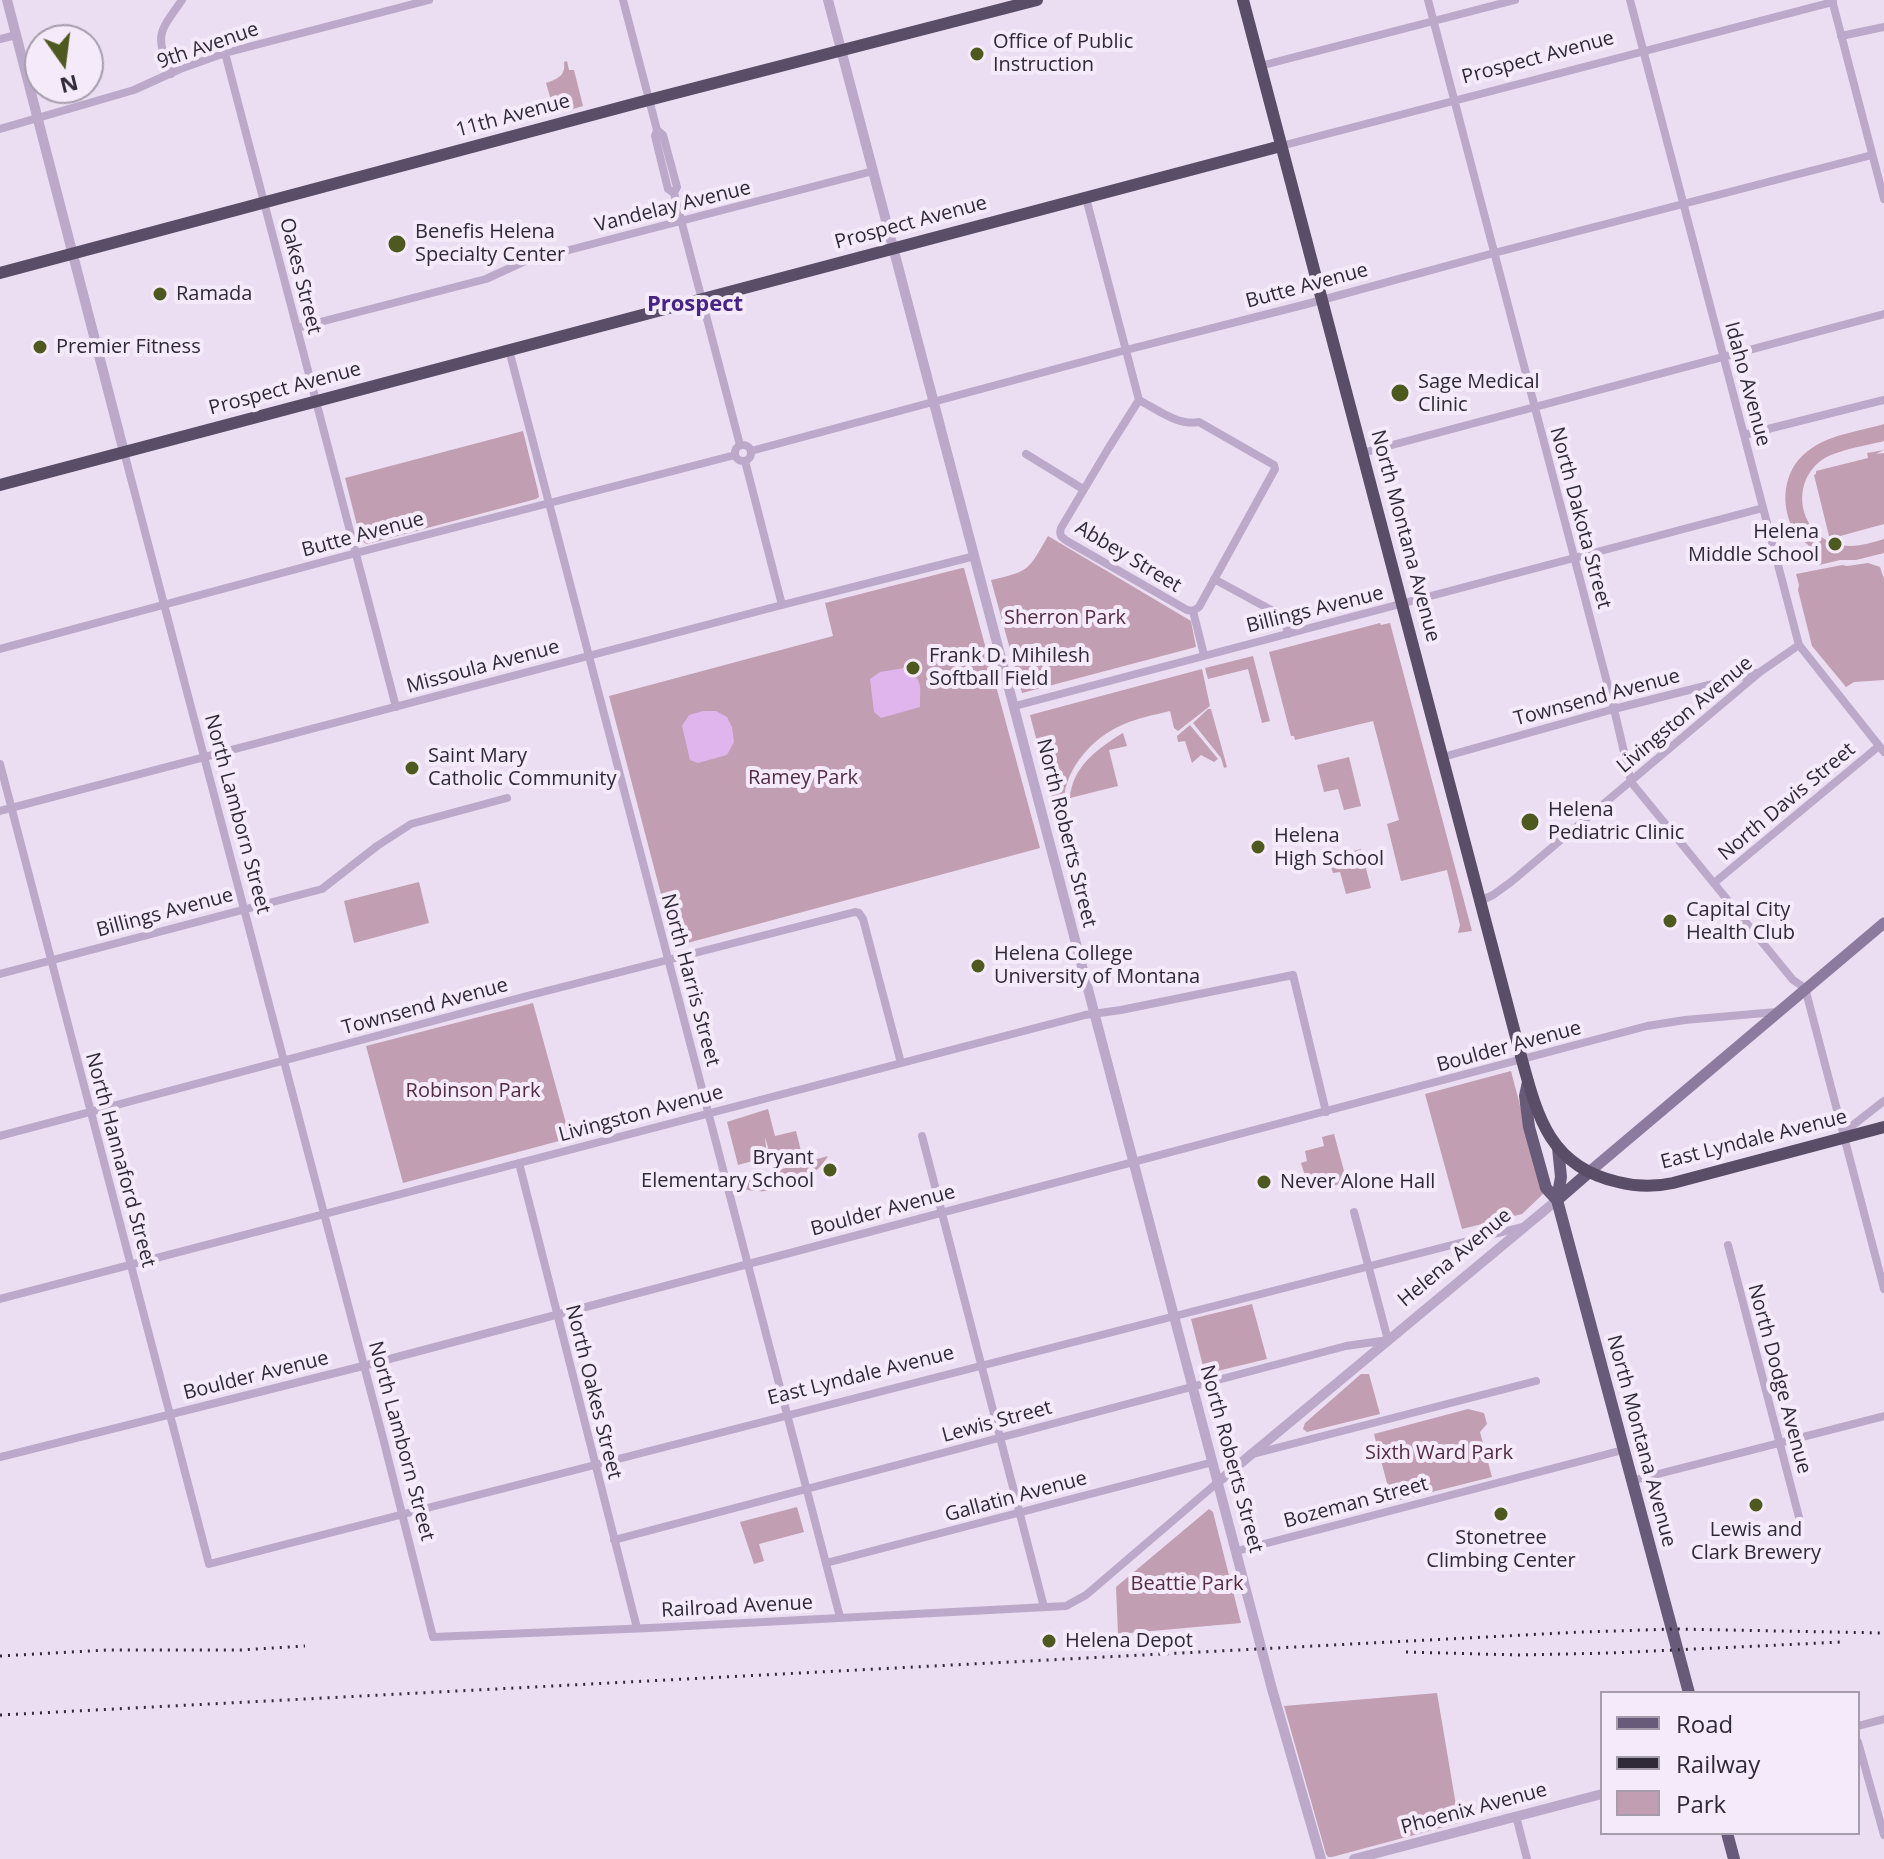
<!DOCTYPE html>
<style>
body{margin:0}
#map{position:relative;width:1884px;height:1859px;overflow:hidden;background:#ebdef2;font-family:"Open Sans",sans-serif}
canvas{display:block}
.legend{position:absolute;left:1600px;top:1691px;width:260px;height:144px;box-sizing:border-box;background:#f4eafa;border:2px solid #a59dac;margin:0;padding:10px 14px;list-style:none;font-size:24px;color:#2f2938}
.legend li{display:flex;align-items:center;gap:16px;height:40px}
.legend b{width:40px;border:2px solid #a59dac}
.north{position:absolute;left:24px;top:24px;width:80px;height:80px;box-sizing:border-box;background:#f4eafa;border:2px solid #a59dac;border-radius:50%;rotate:166deg;font-size:22px;font-weight:700;line-height:32px;text-align:center;color:#2f2938}
.north::after{content:'';display:block;margin:auto;width:28px;height:36px;background:#4e591f;clip-path:polygon(50% 0,100% 100%,50% 72%,0 100%)}
</style>
<div id="map">
<canvas width="1884" height="1859"></canvas>
<ul class="legend">
<li><b style="height:10px;background:#685a79"></b>Road</li>
<li><b style="height:10px;background:#2f2938"></b>Railway</li>
<li><b style="height:22px;background:#c19eb1"></b>Park</li>
</ul>
<div class="north">N</div>
</div>
<script>
const ctx = document.querySelector('canvas').getContext('2d');
ctx.lineJoin = 'round';
function fill(path, color) { ctx.fillStyle = color; ctx.fill(path, 'evenodd'); }
function strokePath(path, color, width, dash) { ctx.strokeStyle = color; ctx.lineWidth = width; ctx.lineCap = dash ? 'butt' : 'round'; ctx.setLineDash(dash || []); ctx.stroke(path); }
function label(font, color, halo, rows, align = 'center') {
  ctx.font = font + ' "Open Sans",sans-serif'; ctx.lineWidth = 8; ctx.setLineDash([]); ctx.textBaseline = 'middle'; ctx.strokeStyle = halo; ctx.fillStyle = color; for (const [text, x, y, turn = 0] of rows) {
    ctx.save(); ctx.translate(x, y); ctx.rotate((+turn || 0) * Math.PI / 180); ctx.textAlign = isNaN(turn) ? turn : align; if (halo) ctx.strokeText(text, 0, 0); ctx.fillText(text, 0, 0); ctx.restore();
  }
}
const green = new Path2D(`
 M567 61 569 70H574L583 106 555 114 546 83C558 79 566 75 564 62Z
 M1884 424V441C1866 446 1832 450 1818 463 1789 489 1802 538 1841 545 1856 548 1870 543 1884 539V553L1856 560H1840L1819 565V553C1809 546 1798 538 1792 527 1779 499 1785 465 1812 448 1832 434 1861 431 1884 424Z
 M523 431 538 491 539 497 536 499 371 543 367 544 361 541 345 478Z
 M1884 450 1876 454 1884 453V524L1833 538 1832 536H1829L1814 475 1816 474V471L1868 458 1867 453Z
 M1048 536 1191 621 1196 647 1022 693 991 580C1031 571 1028 570 1048 536Z
 M1868 563 1880 567 1884 579V680L1854 682 1846 687 1812 646 1798 590 1799 585 1796 574 1842 565 1847 566Z
 M962 568H964L1040 848 680 945 673 940 609 696 833 636 825 603Z
 M1380 623 1381 625 1390 623 1472 931 1458 933 1460 925 1447 870 1401 881 1387 824 1399 820 1373 721 1295 740 1294 736H1291L1269 652Z
 M1253 656 1270 721 1262 723 1248 669 1208 679 1205 668Z
 M1202 669 1210 706 1178 731 1174 728 1170 711C1154 715 1137 718 1122 725 1093 737 1065 769 1064 800L1053 803 1030 715Z
 M1208 709H1211L1227 767 1224 768 1221 758 1193 723Z
 M1190 725 1218 759 1214 762 1201 755 1192 763 1185 741 1178 742 1177 736Z
 M1123 733 1127 746 1109 750 1118 786 1070 798C1072 767 1098 748 1123 733Z
 M1349 757 1361 806 1344 810 1338 789 1324 792 1317 765Z
 M1361 849 1371 888 1346 894 1340 872 1333 873 1328 858Z
 M419 882 429 923 354 943 344 901Z
 M533 1003 570 1138 403 1183 366 1046Z
 M1511 1071 1543 1194 1522 1214 1462 1229 1425 1094Z
 M768 1109 775 1136 796 1131 801 1151 771 1158 765 1137 767 1157 738 1165 727 1122Z
 M1334 1134 1347 1182 1317 1190 1314 1177 1306 1179 1301 1163 1307 1161 1305 1151 1324 1146 1322 1137Z
 M828 1156C812 1183 773 1197 744 1189L743 1186 750 1178Z
 M1252 1304 1267 1359 1205 1374 1191 1319Z
 M1361 1374H1369L1380 1414 1307 1432 1303 1429 1305 1423Z
 M1468 1409 1484 1413 1487 1424 1480 1432 1492 1477 1392 1502 1374 1434Z
 M797 1507 804 1532 759 1544 764 1561 754 1564 740 1522Z
 M1209 1509 1213 1512 1241 1623 1118 1634 1116 1587Z
 M1437 1693 1459 1823 1332 1857H1328L1326 1854 1284 1706Z`);
const sand = new Path2D(`
 M904 668C924 680 920 685 920 707L881 718 874 712 870 679 880 672Z
 M703 711H716L727 717 732 727 734 742 727 755 698 763 690 760 682 726 689 715Z`);
const minor = new Path2D(`
 M623 0 657 130 655 136 668 189 674 193 740 445
 M1428 0 1614 709 1631 782 1793 980 1805 988 1884 1289
 M1630 0 1799 645 1884 752
 M1832 0 1884 199
 M1841 36 1884 27
 M0 39 16 35
 M225 53 396 707
 M1260 66 1515 0
 M171 74C155 34 158 34 182 0
 M0 129 134 90 180 69 225 53 429 0
 M657 130 663 135 677 187 674 193
 M1281 146 1833 2
 M1086 198 1139 400C1158 410 1178 426 1199 422L1274 465 1275 469 1199 607 1193 611
 M297 328 486 279 523 262 873 171
 M509 350 840 1617
 M1139 400 1108 449 1061 528C1059 535 1061 537 1067 541L1187 610 1193 611
 M1744 435 1884 400
 M735 453a8 8 0 1 1 16 0a8 8 0 1 1-16 0Z
 M751 451 1126 350 1307 304 1494 253 1872 155
 M124 452 383 1438 433 1637 650 1628 1066 1606 1086 1595 1218 1482
 M1362 453 1884 314
 M1026 454 1083 489
 M745 461 782 605
 M1214 579 1284 617 1288 634
 M1193 611 1204 655
 M0 649 356 553 735 455
 M1015 706 1763 508
 M1443 757 1614 709 1756 673
 M0 764 209 1564 1522 1227
 M0 811 782 605 975 556
 M1714 883 1879 746
 M1480 901 1493 895 1511 882 1760 672 1799 645
 M0 974 322 889 377 846 411 824 507 798
 M1844 1132 1884 1101
 M0 1136 527 996 855 912 859 913 863 919 901 1063
 M922 1136 1044 1607
 M519 1163 637 1628
 M1728 1245 1800 1521
 M0 1299 1085 1015 1121 1010 1293 975 1326 1112
 M1253 1454 1536 1381
 M0 1457 363 1366 1647 1026 1685 1020 1776 1012
 M1631 1481 1884 1416
 M614 1540 1346 1346 1388 1340 1354 1212
 M1237 1551 1623 1450
 M826 1563 1213 1462
 M1858 1726 1884 1719
 M1858 1742 1884 1835
 M1516 1816 1527 1859`);
const tertiary = new Path2D(`
 M7 0 124 452
 M828 0 1272 1689 1321 1859
 M1218 1482 1557 1200
 M1354 1859 1602 1794`);
const secondary = new Path2D(`
 M1588 1173 1884 923`);
const primary = new Path2D(`
 M1528 1082 1525 1096 1529 1127 1546 1188 1557 1200
 M1558 1148 1561 1177 1557 1200 1689 1693
 M1557 1200 1588 1173
 M1727 1833 1734 1859`);
const trunk = new Path2D(`
 M1243 0 1522 1060C1538 1119 1551 1167 1618 1182 1637 1187 1655 1187 1673 1183L1884 1127
 M0 273 637 103 1037 0
 M0 485 1281 146`);
const rail = new Path2D(`
 M1406 1652 1518 1655 1611 1653 1842 1642
 M0 1656 107 1650H240L305 1646
 M0 1715 1581 1632 1675 1629 1884 1633`);
const markers = [
 [977,54,8,"#4e591f"],
 [397,244,10,"#4e591f"],
 [160,294,8,"#4e591f"],
 [40,347,8,"#4e591f"],
 [1400,393,10,"#4e591f"],
 [1835,544,8,"#4e591f"],
 [913,668,8,"#4e591f"],
 [412,768,8,"#4e591f"],
 [1530,822,10,"#4e591f"],
 [1258,847,8,"#4e591f"],
 [1670,921,8,"#4e591f"],
 [978,966,8,"#4e591f"],
 [830,1170,8,"#4e591f"],
 [1264,1182,8,"#4e591f"],
 [1756,1505,8,"#4e591f"],
 [1501,1514,8,"#4e591f"],
 [1049,1641,8,"#4e591f"]
];
const poiNames = [
 ["Office of Public",993,42],
 ["Instruction",993,65],
 ["Benefis Helena",415,232],
 ["Specialty Center",415,255],
 ["Ramada",176,294],
 ["Premier Fitness",56,347],
 ["Sage Medical",1418,382],
 ["Clinic",1418,405],
 ["Helena",1819,532,"right"],
 ["Middle School",1819,555,"right"],
 ["Frank D. Mihilesh",929,656],
 ["Softball Field",929,679],
 ["Saint Mary",428,756],
 ["Catholic Community",428,779],
 ["Helena",1548,810],
 ["Pediatric Clinic",1548,833],
 ["Helena",1274,836],
 ["High School",1274,859],
 ["Capital City",1686,910],
 ["Health Club",1686,933],
 ["Helena College",994,954],
 ["University of Montana",994,977],
 ["Bryant",814,1158,"right"],
 ["Elementary School",814,1181,"right"],
 ["Never Alone Hall",1280,1182],
 ["Lewis and",1756,1530,"center"],
 ["Clark Brewery",1756,1553,"center"],
 ["Stonetree",1501,1538,"center"],
 ["Climbing Center",1501,1561,"center"],
 ["Helena Depot",1065,1641]
];
const streetNames = [
 ["9th Avenue",208,46,-19],
 ["Prospect Avenue",1538,58,-15],
 ["11th Avenue",513,116,-15],
 ["Vandelay Avenue",673,207,-14],
 ["Prospect Avenue",911,223,-15],
 ["Oakes Street",300,276,76],
 ["Butte Avenue",1307,286,-15],
 ["Idaho Avenue",1747,384,75],
 ["Prospect Avenue",285,389,-15],
 ["North Dakota Street",1580,518,75],
 ["Butte Avenue",363,535,-15],
 ["North Montana Avenue",1405,536,75],
 ["Abbey Street",1128,557,31],
 ["Billings Avenue",1315,610,-14],
 ["Missoula Avenue",483,667,-15],
 ["Townsend Avenue",1597,698,-15],
 ["Livingston Avenue",1685,715,-40],
 ["North Davis Street",1787,802,-40],
 ["North Lamborn Street",237,814,75],
 ["North Roberts Street",1066,833,76],
 ["Billings Avenue",165,913,-15],
 ["North Harris Street",690,980,75],
 ["Townsend Avenue",425,1007,-15],
 ["Boulder Avenue",1509,1047,-15],
 ["Livingston Avenue",641,1114,-15],
 ["East Lyndale Avenue",1754,1140,-14],
 ["North Hannaford Street",120,1160,75],
 ["Boulder Avenue",883,1211,-15],
 ["Helena Avenue",1455,1258,-40],
 ["Boulder Avenue",256,1376,-14],
 ["East Lyndale Avenue",861,1376,-14],
 ["North Dodge Avenue",1779,1379,75],
 ["North Oakes Street",593,1392,76],
 ["Lewis Street",997,1422,-15],
 ["North Lamborn Street",401,1441,75],
 ["North Montana Avenue",1641,1441,75],
 ["North Roberts Street",1231,1459,75],
 ["Gallatin Avenue",1016,1497,-15],
 ["Bozeman Street",1356,1503,-15],
 ["Railroad Avenue",737,1607,-3],
 ["Phoenix Avenue",1474,1809,-15]
];
const parkNames = [
 ["Sherron Park",1065,618],
 ["Ramey Park",803,778],
 ["Robinson Park",473,1091],
 ["Sixth Ward Park",1439,1453],
 ["Beattie Park",1187,1584]
];
const neighbourhoodNames = [
 ["Prospect",695,305]
];
fill(green, '#c19eb1');
fill(sand, '#e0b5ed');
strokePath(minor, '#bca9ca', 8);
strokePath(tertiary, '#bca9ca', 10);
strokePath(secondary, '#8c7b9e', 11);
strokePath(primary, '#685a79', 12);
strokePath(trunk, '#5a4d68', 12);
strokePath(rail, '#2f2938', 3, [2, 6]);
for (const [x, y, r, color] of markers) { const dot = new Path2D(); dot.arc(x, y, r, 0, 2 * Math.PI); ctx.fillStyle = color; ctx.fill(dot); strokePath(dot, '#f4eafa', 3); }
label('20px', '#2f2938', '#f4eafa', poiNames, 'left');
label('20px', '#2f2938', '#f4eafa', streetNames);
label('20px', '#552d42', '#f4eafa', parkNames);
label('bold 22px', '#462385', '#f4eafa', neighbourhoodNames);
</script>
